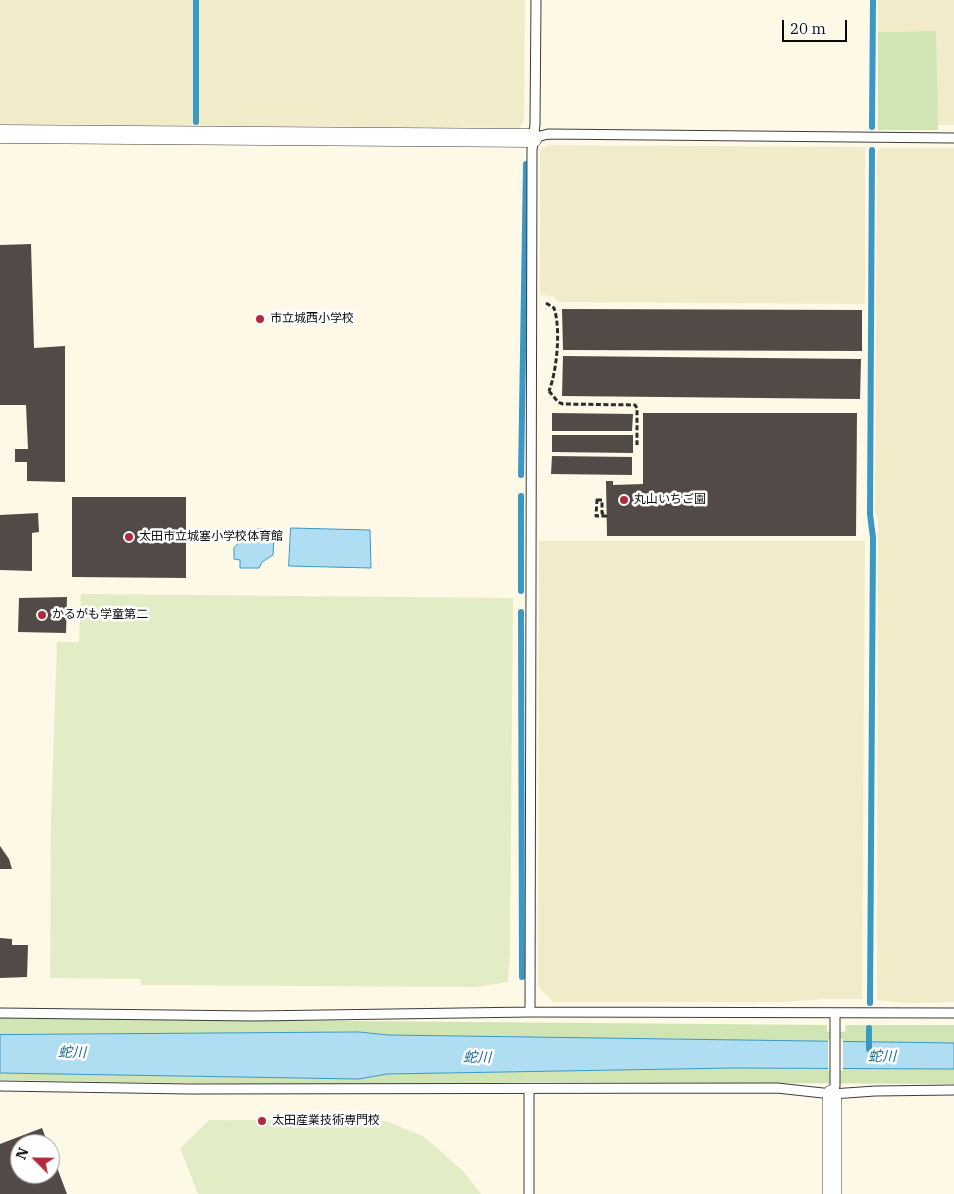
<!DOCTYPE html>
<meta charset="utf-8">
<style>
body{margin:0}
#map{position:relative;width:954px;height:1194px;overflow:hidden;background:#fef8e7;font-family:"IBM Plex Serif",serif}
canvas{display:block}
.north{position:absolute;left:10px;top:1134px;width:50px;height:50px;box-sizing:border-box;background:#fff;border:1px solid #9d9d9d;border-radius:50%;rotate:293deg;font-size:14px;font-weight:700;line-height:20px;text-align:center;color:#0a0a0a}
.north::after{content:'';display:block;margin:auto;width:18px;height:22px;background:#b12a3b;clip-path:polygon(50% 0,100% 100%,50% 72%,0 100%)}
.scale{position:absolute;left:782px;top:20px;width:65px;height:22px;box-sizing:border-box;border:2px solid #0a0a0a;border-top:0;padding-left:6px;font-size:15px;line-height:18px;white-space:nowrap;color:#0a0a0a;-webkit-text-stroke:4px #fff;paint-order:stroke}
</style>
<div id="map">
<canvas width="954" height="1194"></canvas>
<div class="north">N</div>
<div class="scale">20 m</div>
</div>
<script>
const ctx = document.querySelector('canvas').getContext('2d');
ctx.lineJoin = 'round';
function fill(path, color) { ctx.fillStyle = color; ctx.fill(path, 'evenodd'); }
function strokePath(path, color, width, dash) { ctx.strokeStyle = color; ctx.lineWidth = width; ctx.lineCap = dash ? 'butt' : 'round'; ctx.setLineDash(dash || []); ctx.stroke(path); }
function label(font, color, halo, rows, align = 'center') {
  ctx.font = font + ' "IBM Plex Serif","Noto Sans JP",serif'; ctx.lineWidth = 5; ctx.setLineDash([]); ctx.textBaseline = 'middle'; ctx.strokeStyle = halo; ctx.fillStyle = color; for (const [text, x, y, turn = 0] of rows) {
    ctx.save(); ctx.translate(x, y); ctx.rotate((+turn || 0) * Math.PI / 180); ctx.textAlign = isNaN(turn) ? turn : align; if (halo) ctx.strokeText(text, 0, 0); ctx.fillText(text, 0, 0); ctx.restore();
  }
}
const farmland = new Path2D(`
 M0 0H525L524 120 520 128 0 124Z
 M878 0H954V125H937L936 31 878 32Z
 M549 145 865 147V304L558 302 553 296 540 295V150Z
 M879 148H954V1002L906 1003 877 1000 878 519 875 513 877 155Z
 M539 541H865L862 999H825L783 1002H553L538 986Z`);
const green = new Path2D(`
 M936 31 938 130H878V32Z
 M0 1018 827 1025V1032H845L846 1025H954V1043L388 1035 359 1032 0 1035Z
 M733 1068 954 1069V1084L529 1082 360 1086 0 1080V1073L359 1079 387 1074Z`);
const pitch = new Path2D(`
 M81 594 513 598 510 952 508 982 476 987 141 985V979L50 978 51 819 57 642H79Z
 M209 1120 386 1121 423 1136 462 1170 481 1194H198L180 1148Z`);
const water = new Path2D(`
 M291 528 370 530 371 568 289 566Z
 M253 529H264L265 537 274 536 273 555 262 562 259 568H240V560L234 559V548Z
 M359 1032 388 1035 954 1043V1069L733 1068 387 1074 359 1079 0 1073V1035Z`);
const pier = new Path2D(`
 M828 1039H843V1071H828Z`);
const stream = new Path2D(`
 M196 122V0
 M872 127 873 0
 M521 475 526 164
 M521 591V496
 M521 612 522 977
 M870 1003 873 538 870 514 872 150
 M869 1028V1049`);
const building = new Path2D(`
 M31 244 34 348 65 346V482L27 481V462H15V449H28L26 405H0V245Z
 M562 309 862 310V351L563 350Z
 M563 356 861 359 860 399 562 396Z
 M552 413 633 414 632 431H552Z
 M643 413H857L856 536H607L606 481H613V485L643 484Z
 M552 435H633V453L552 452Z
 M552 456 632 457V475L551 474Z
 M72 497H186V578L72 577Z
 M38 513 39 532 32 533V571L0 570V515Z
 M67 597 66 633 18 632 19 598Z
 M0 846 9 859 12 869H0Z
 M0 938 12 939V945H28L27 977 0 978Z
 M42 1128 48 1144H20V1174H50V1149L67 1194H0V1144Z`);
const path = new Path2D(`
 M546 303 554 308C561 328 557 371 549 391
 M549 391 558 402 563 404 635 405 637 408V445
 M597 500H602V513L606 516H596Z`);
const lane = new Path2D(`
 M533 138 548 134 954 138
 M530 1012 532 150 535 124 536 0
 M0 1013 255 1016 530 1012 954 1013
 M0 1086 189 1089 777 1088 832 1094 875 1091 954 1090
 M832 1094 835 1086V1013
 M529 1194V1090`);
const street = new Path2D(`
 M0 134 533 138
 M832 1094V1194`);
const markers = [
 [260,319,5,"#b12a3b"],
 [624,500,5,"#b12a3b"],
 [129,537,5,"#b12a3b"],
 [42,615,5,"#b12a3b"],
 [262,1121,5,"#b12a3b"]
];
const poiNames = [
 ["市立城西小学校",270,319],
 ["丸山いちご園",634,500],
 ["太田市立城塞小学校体育館",139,537],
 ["かるがも学童第二",52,615],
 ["太田産業技術専門校",272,1121]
];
const waterNames = [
 ["蛇川",72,1053,1],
 ["蛇川",882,1057],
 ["蛇川",477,1058,1]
];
fill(farmland, '#f1ebca');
fill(green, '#d1e5b4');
fill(pitch, '#e2edc5');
fill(water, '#afdef2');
strokePath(water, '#3a98c5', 1);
fill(pier, '#fef8e7');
strokePath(stream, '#3a98c5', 6);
fill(building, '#514a47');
strokePath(lane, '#3d3d3d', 11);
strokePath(street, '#3d3d3d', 19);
strokePath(path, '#2c2c2c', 3, [5, 2.5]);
strokePath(lane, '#fff', 9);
strokePath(street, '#fff', 18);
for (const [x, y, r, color] of markers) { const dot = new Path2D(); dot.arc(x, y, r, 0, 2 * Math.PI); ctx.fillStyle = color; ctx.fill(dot); strokePath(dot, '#fff', 2); }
label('12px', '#0a0a0a', '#fff', poiNames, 'left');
label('italic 14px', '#1b6893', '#fff', waterNames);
</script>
